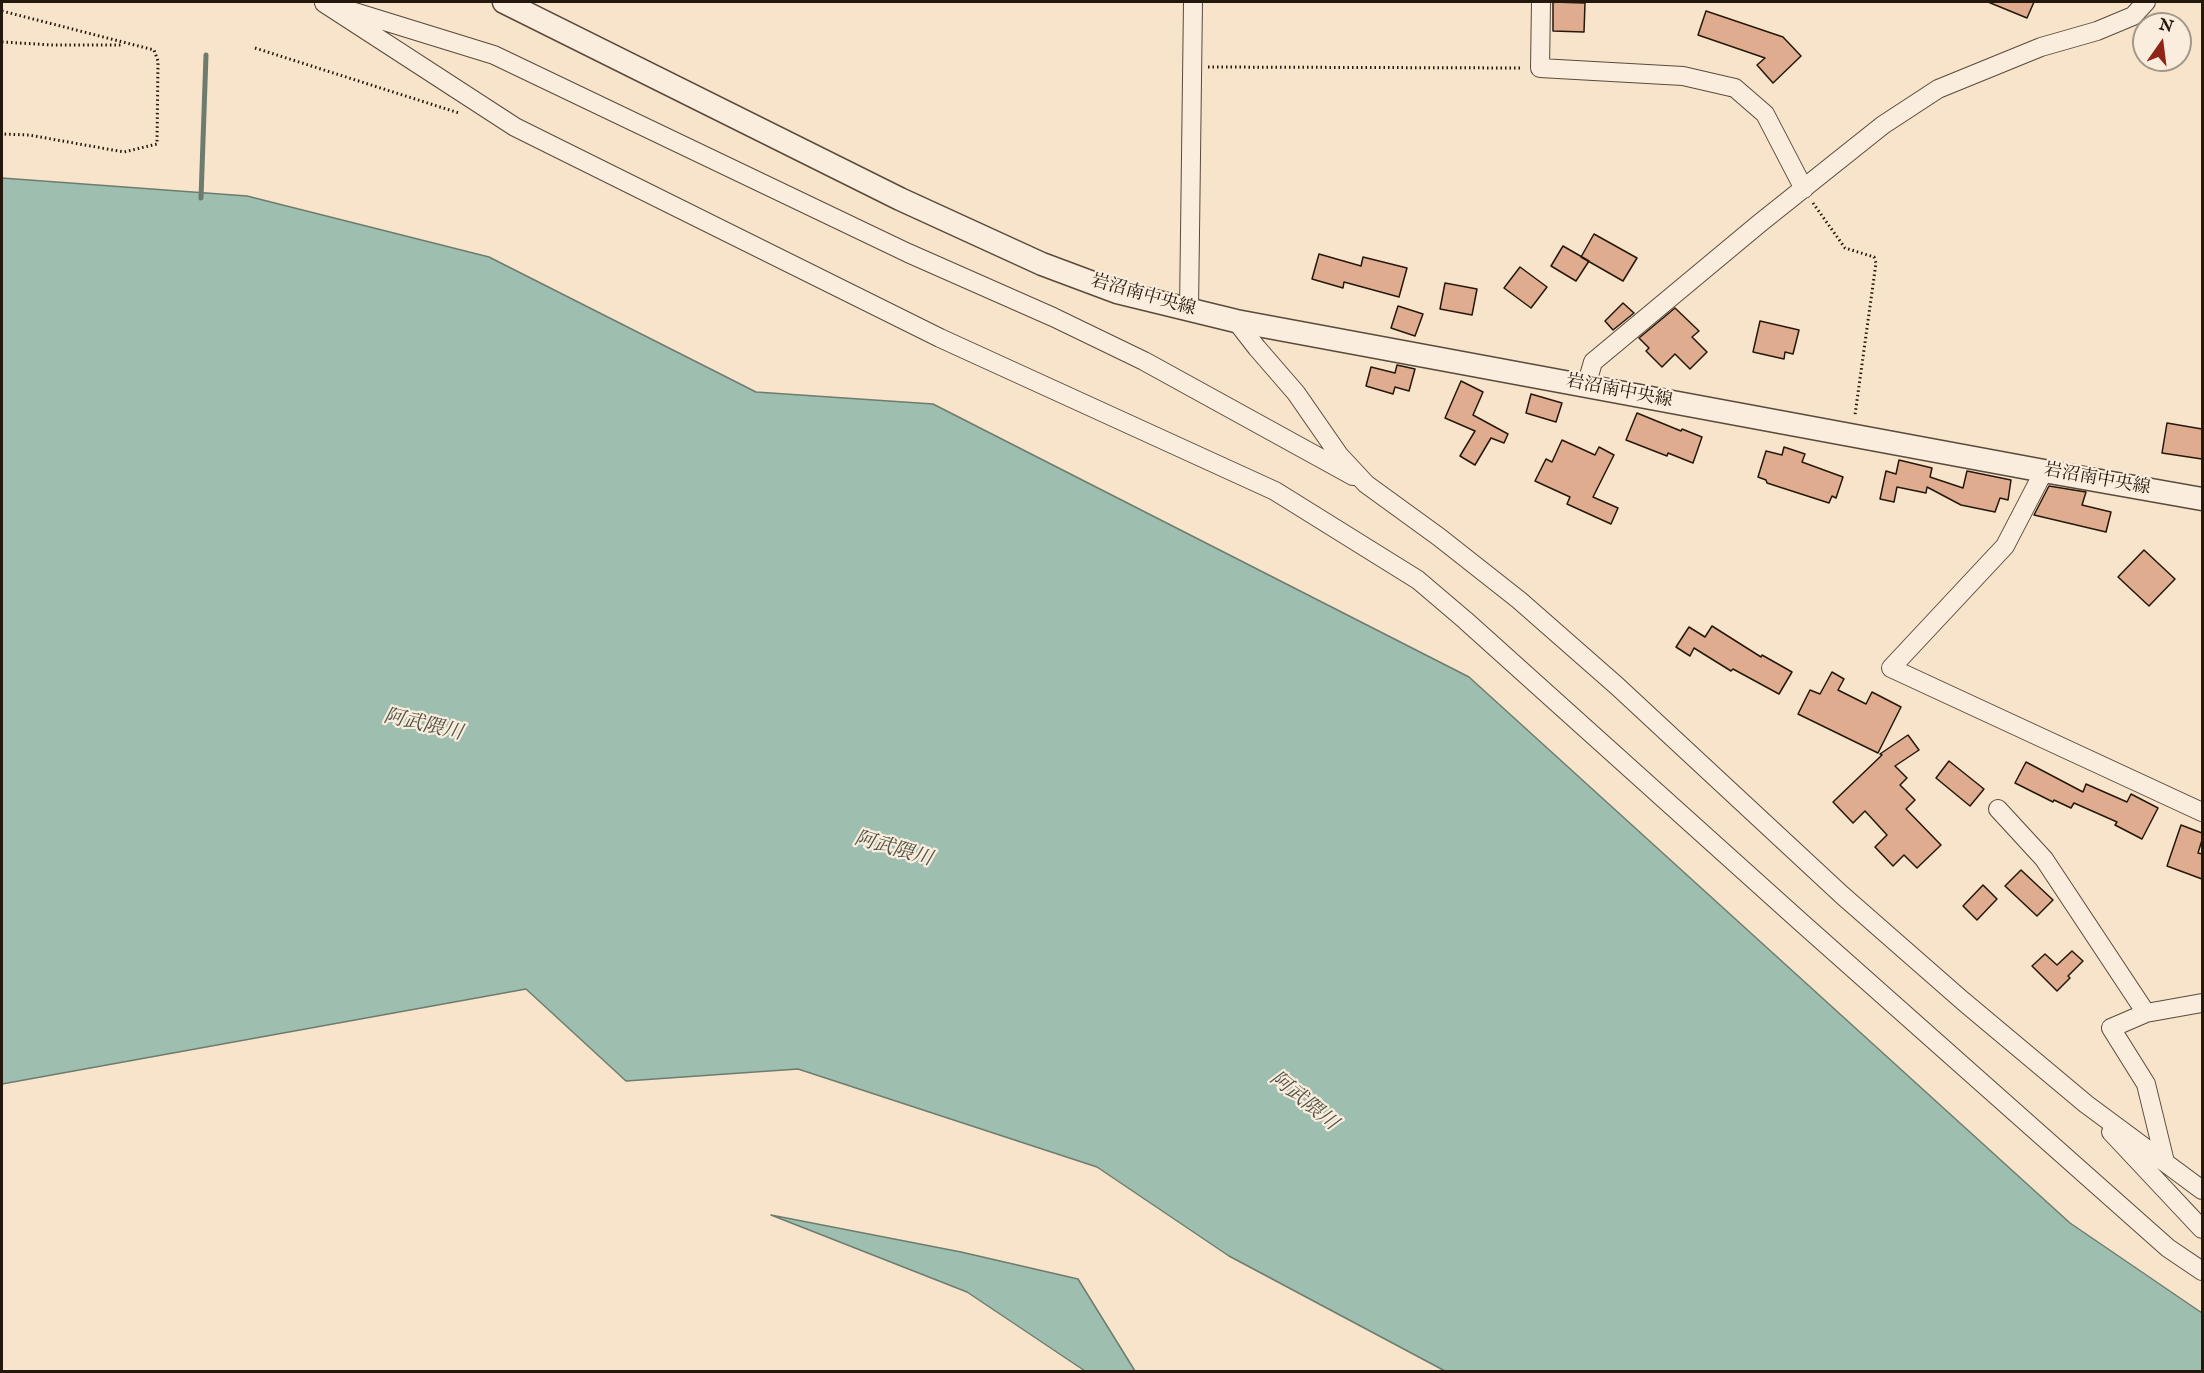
<!DOCTYPE html>
<meta charset="utf-8">
<style>
body{margin:0}
#map{position:relative;width:2204px;height:1373px;overflow:hidden;background:#f7e4ca;font-family:"IM FELL English",serif}
canvas{display:block}
.frame{position:absolute;inset:0;border:3px solid #24180c;pointer-events:none}
.north{position:absolute;left:2132px;top:12px;width:60px;height:60px;box-sizing:border-box;background:#faeddd;border:2px solid #a49889;border-radius:50%;rotate:14deg;font-size:16px;font-weight:700;line-height:24px;text-align:center;color:#24180c}
.north::after{content:'';display:block;margin:auto;width:21px;height:27px;background:#8f2418;clip-path:polygon(50% 0,100% 100%,50% 72%,0 100%)}
</style>
<div id="map">
<canvas width="2204" height="1373"></canvas>
<div class="frame"></div>
<div class="north">N</div>
</div>
<script>
const ctx = document.querySelector('canvas').getContext('2d');
ctx.lineJoin = 'round';
function fill(path, color) { ctx.fillStyle = color; ctx.fill(path, 'evenodd'); }
function strokePath(path, color, width, dash) { ctx.strokeStyle = color; ctx.lineWidth = width; ctx.lineCap = dash ? 'butt' : 'round'; ctx.setLineDash(dash || []); ctx.stroke(path); }
function label(font, color, halo, rows, align = 'center') {
  ctx.font = font + ' "IM FELL English","Noto Serif JP",serif'; ctx.lineWidth = 4.5; ctx.setLineDash([]); ctx.textBaseline = 'middle'; ctx.strokeStyle = halo; ctx.fillStyle = color; for (const [text, x, y, turn = 0] of rows) {
    ctx.save(); ctx.translate(x, y); ctx.rotate((+turn || 0) * Math.PI / 180); ctx.textAlign = isNaN(turn) ? turn : align; if (halo) ctx.strokeText(text, 0, 0); ctx.fillText(text, 0, 0); ctx.restore();
  }
}
const water = new Path2D(`
 M2 178 247 196 489 257 756 392 933 404 1469 677 2070 1223 2202 1313V1371H1445L1229 1256 1097 1167 798 1069 626 1081 526 989 2 1084Z
 M771 1215 961 1252 1078 1279 1135 1371H1085L967 1292Z`);
const stream = new Path2D(`
 M201 198 206 55`);
const building = new Path2D(`
 M1553 2 1585 3 1584 32 1553 31Z
 M1988 2H2034L2027 18Z
 M1706 11 1783 37 1801 56 1773 83 1757 65 1765 58 1698 35Z
 M1594 234 1637 258 1623 281 1581 257Z
 M1563 246 1589 261 1576 281 1551 266Z
 M1319 254 1361 266 1363 257 1407 268 1399 297 1344 282 1343 288 1312 279Z
 M1520 267 1547 287 1531 308 1504 288Z
 M1445 283 1477 289 1472 315 1440 309Z
 M1623 303 1634 313 1613 330 1605 321Z
 M1398 306 1423 314 1415 336 1391 328Z
 M1675 308 1699 331 1692 337 1707 352 1690 369 1675 354 1662 367 1646 351 1649 348 1639 338Z
 M1760 321 1799 330 1793 354 1785 352 1784 359 1753 352Z
 M1397 365 1415 369 1409 391 1395 387 1393 394 1366 386 1371 367 1395 373Z
 M1461 381 1483 392 1473 415 1508 434 1504 443 1491 438 1475 465 1460 456 1475 431 1445 418Z
 M1531 394 1562 403 1556 422 1526 413Z
 M1637 413 1681 431 1682 429 1702 437 1693 463 1668 453 1667 456 1626 440Z
 M2167 423 2202 429V459L2162 453Z
 M1562 440 1595 455 1599 447 1614 455 1593 497 1618 508 1611 524 1567 504 1570 497 1535 481 1546 459 1552 462Z
 M1784 447 1805 454 1802 462 1843 477 1836 498 1832 496 1829 503 1767 483 1766 480 1758 477 1766 451 1782 455Z
 M1899 460 1932 468 1930 477 1963 488 1967 471 2011 480 2008 500 2000 498 1995 512 1961 505 1927 487 1926 493 1897 487 1894 502 1880 499 1886 471 1896 474Z
 M2049 486 2086 492 2082 505 2111 512 2106 532 2034 515Z
 M2144 550 2175 579 2149 606 2118 577Z
 M1712 626 1761 657 1762 655 1792 672 1779 694 1733 669 1731 671 1694 648 1690 656 1676 647 1689 627 1705 637Z
 M1832 672 1844 679 1838 690 1866 704 1872 692 1901 707 1878 753 1798 714 1810 690 1820 694Z
 M1908 735 1919 750 1895 766 1907 778 1900 785 1915 800 1906 809 1941 845 1917 868 1904 855 1893 866 1875 847 1887 835 1865 811 1853 823 1833 802 1882 755 1880 754Z
 M1949 761 1984 789 1970 806 1936 778Z
 M2026 762 2083 792 2086 784 2127 802 2131 794 2158 808 2142 839 2115 825 2117 822 2074 803 2071 808 2054 800 2053 802 2015 783Z
 M2181 825 2202 833V840L2198 853 2202 854V879L2167 866Z
 M2021 870 2053 900 2037 916 2005 886Z
 M1983 885 1997 899 1977 920 1963 906Z
 M2072 951 2083 961 2068 976 2070 978 2057 991 2032 966 2045 954 2057 965Z`);
const path = new Path2D(`
 M2 11 154 50 158 61 157 144 124 152 29 135 2 134
 M2 42 53 45H121
 M255 48 459 113
 M1208 67 1523 68
 M1813 203 1845 248 1874 257 1876 263 1855 415`);
const minor = new Path2D(`
 M1541 2 1540 68 1683 76 1735 88 1765 114 1804 189
 M324 3 515 127 940 338 1275 491 1418 580 1465 620 1803 924 2168 1248 2202 1271
 M345 9 494 55 908 253 1053 317 1144 361 1353 476
 M1189 310 1193 2
 M1236 321 1257 348 1296 393 1339 455 1366 484 1439 537 1519 600 1617 686 1842 895 1963 1001 2086 1104 2202 1190
 M1586 386 1593 362 1760 223 1883 125 1938 89 2041 47 2097 31 2133 16 2146 2
 M2044 471 2005 546 1891 668 2202 812
 M1998 809 2044 859 2146 1013
 M2111 1132 2202 1229
 M2165 1162 2146 1084 2111 1028 2146 1013 2202 1003`);
const tertiary = new Path2D(`
 M504 2 900 199 1042 264 1117 292 1236 321 2044 471 2202 499`);
const streetNames = [
 ["岩沼南中央線",1143,296,16],
 ["岩沼南中央線",1619,392,11],
 ["岩沼南中央線",2097,480,10]
];
const waterNames = [
 ["阿武隈川",423,726,13],
 ["阿武隈川",893,850,16],
 ["阿武隈川",1303,1102,39]
];
fill(water, '#9ebfb0');
strokePath(water, '#6d7c6e', 1.5);
strokePath(stream, '#6d7c6e', 5);
fill(building, '#e0ac8f');
strokePath(building, '#24180c', 1.5);
strokePath(minor, '#594b3c', 20);
strokePath(tertiary, '#594b3c', 25);
strokePath(path, '#24180c', 3, [1.5, 3]);
strokePath(minor, '#faeddd', 18);
strokePath(tertiary, '#faeddd', 22);
label('18px', '#24180c', '#faeddd', streetNames);
label('italic 20px', '#4f5245', '#faeddd', waterNames);
</script>
